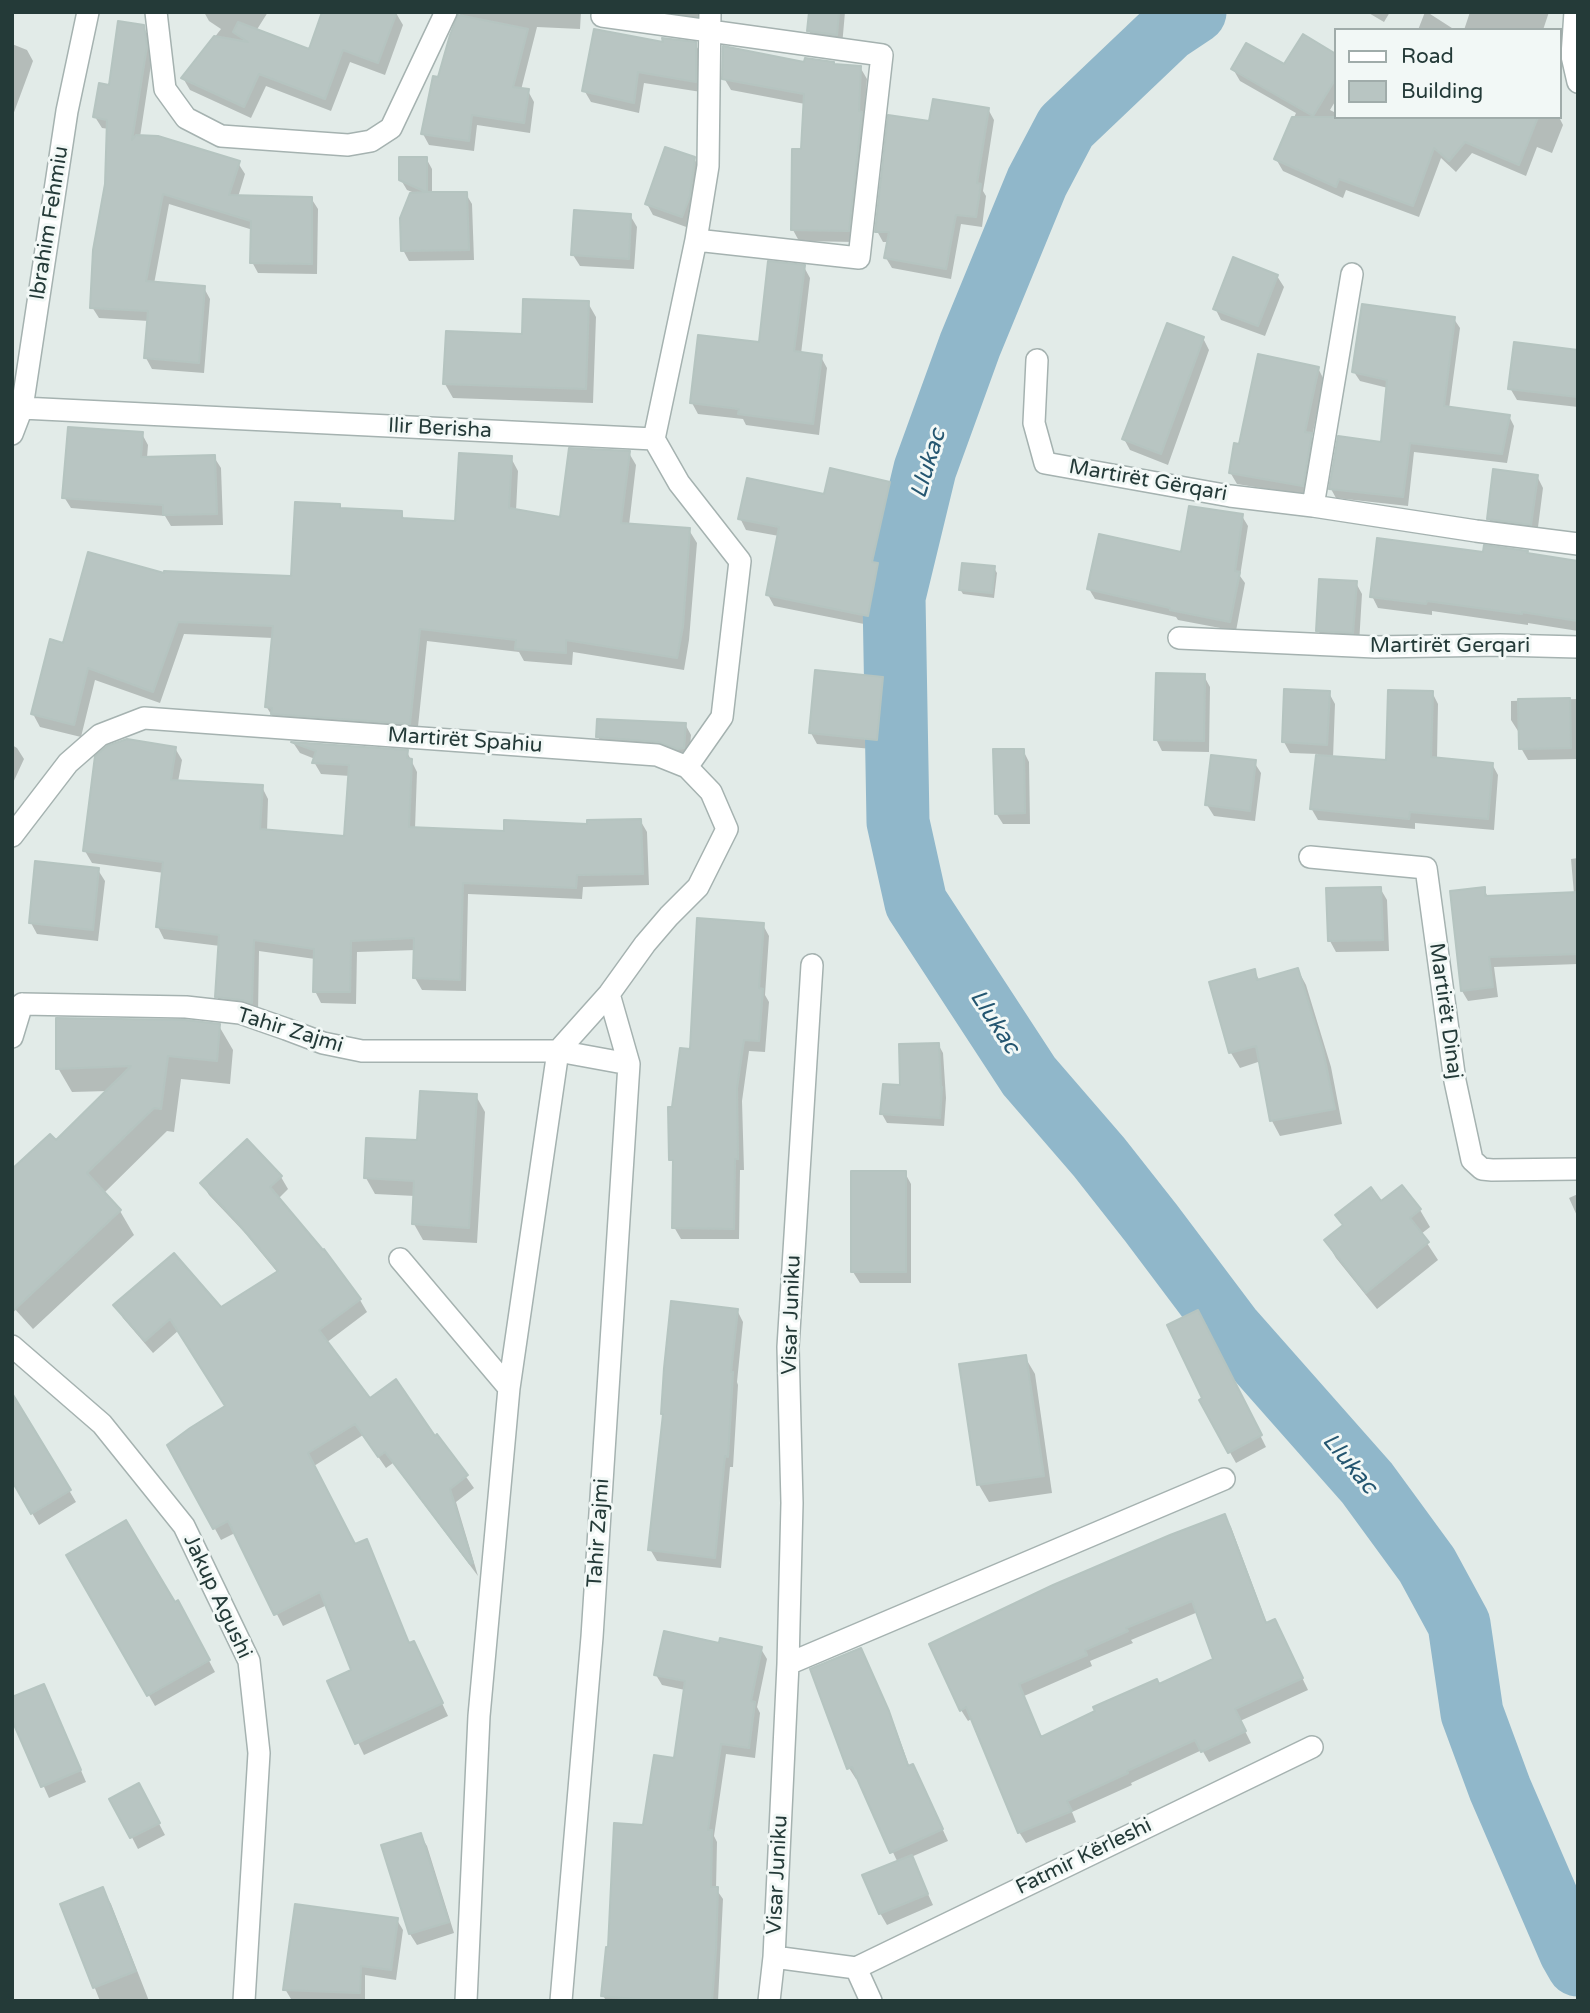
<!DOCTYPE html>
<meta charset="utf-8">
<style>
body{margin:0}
#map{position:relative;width:1590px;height:2013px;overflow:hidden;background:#e2ebe8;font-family:"Varela Round",sans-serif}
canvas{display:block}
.frame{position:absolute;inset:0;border:14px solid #243a38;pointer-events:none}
.legend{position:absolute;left:1334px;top:28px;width:228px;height:91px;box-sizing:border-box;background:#f2f8f6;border:2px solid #a0acaa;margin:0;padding:9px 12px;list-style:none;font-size:21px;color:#243a38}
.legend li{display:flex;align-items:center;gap:14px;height:35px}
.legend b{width:35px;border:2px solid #a0acaa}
</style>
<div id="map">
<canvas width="1590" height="2013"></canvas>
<div class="frame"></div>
<ul class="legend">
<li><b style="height:9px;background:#fff"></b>Road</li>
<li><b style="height:19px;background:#b8c5c2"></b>Building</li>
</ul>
</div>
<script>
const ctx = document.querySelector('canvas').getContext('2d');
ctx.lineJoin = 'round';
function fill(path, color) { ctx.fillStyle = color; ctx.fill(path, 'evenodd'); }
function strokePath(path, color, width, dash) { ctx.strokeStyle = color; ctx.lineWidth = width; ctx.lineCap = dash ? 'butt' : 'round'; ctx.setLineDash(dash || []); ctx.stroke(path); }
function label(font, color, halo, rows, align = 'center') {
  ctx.font = font + ' "Varela Round",sans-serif'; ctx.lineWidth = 6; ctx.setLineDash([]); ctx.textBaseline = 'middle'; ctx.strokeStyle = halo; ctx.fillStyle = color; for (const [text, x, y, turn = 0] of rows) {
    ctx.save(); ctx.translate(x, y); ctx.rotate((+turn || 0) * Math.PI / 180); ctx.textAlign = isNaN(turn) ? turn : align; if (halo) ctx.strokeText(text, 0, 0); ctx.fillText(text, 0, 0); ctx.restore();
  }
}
const shadow = new Path2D(`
 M204 12H268L256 31 310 51 396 13 403 25 385 75 350 62 331 111 266 86 251 118 190 90 183 78 221 29 209 21Z
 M460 12H581L580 29 537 27 521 90 528 91 534 102 530 133 477 125 474 151 429 145 423 134 460 17Z
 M662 12H700L701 26 667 22Z
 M811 12H845L842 46 816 42 809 31Z
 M1367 12H1390L1384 22Z
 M1425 12H1427L1455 30H1418Z
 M1470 12H1549L1543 30H1464Z
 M143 27 150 38 152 58 140 137 238 163 245 174 238 197 311 198 318 209 317 274 258 273 252 262 253 230 169 204 154 284 204 288 210 299 204 373 152 369 146 358 149 321 99 318 92 307 107 184 109 129 102 128 95 117Z
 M1304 36 1336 56V100L1330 110 1336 113V117H1559L1563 125 1552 153 1537 147 1526 176 1472 153 1456 172 1441 158 1419 217 1346 190 1343 198 1283 171 1276 159 1296 113 1240 81 1233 69 1284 66Z
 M12 44 27 50 33 61 13 115Z
 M665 44H695L702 55 701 92 644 83 639 113 591 102 584 90Z
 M835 66 860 67 867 79 855 242 799 241 793 230 803 151 805 104 731 90 724 78Z
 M988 109 994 120 983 191 986 196 982 227 961 224 951 279 892 268 886 258 889 242H883L877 231 931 123Z
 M426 158 432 169V194H466L472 204 474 260 409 261 403 250 402 218 412 192 407 190 401 180Z
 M694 158 700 170 689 228 653 215 647 204Z
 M630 215 637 227 634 269 580 266 573 255Z
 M804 267 810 278 801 354 821 357 827 368 819 435 746 425 743 419 698 414 692 403 760 344Z
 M1277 276 1284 287 1265 336 1221 320 1215 308Z
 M588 303 596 317 593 403 453 398 445 384Z
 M1454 319 1460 328 1449 409 1509 416 1514 426 1507 463 1414 452 1408 506 1336 498 1331 489 1382 444 1388 388 1360 381 1354 372Z
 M1203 338 1209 350 1168 465 1130 450 1124 439Z
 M1578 352V407L1517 400 1510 388Z
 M1318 368 1324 380 1312 437 1317 446 1309 496 1237 484 1230 472 1240 446Z
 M142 434 148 445 147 458 214 457 221 468 223 525 171 526 165 516 71 508 64 497Z
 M629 453 636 465 629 525 689 530 697 543 689 640 684 670 573 652 572 665 524 661 519 652 427 641 417 736 274 719 266 706 273 638 184 634 160 703 95 680 81 737 40 727 33 714 65 645 166 576 293 578 339 506 341 509 401 513 405 520 456 522 511 458 518 471 516 511 561 519Z
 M1537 476 1543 488 1537 535 1496 530 1489 519Z
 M889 484 896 495 879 568 884 576 874 626 774 606 768 595 779 536 746 530 740 518 826 496Z
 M1242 516 1248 526 1240 576 1245 583 1236 631 1178 620 1176 617 1095 599 1089 589 1182 554Z
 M1485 554 1528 555 1578 563V631L1528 623V625L1432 611V615L1378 608 1372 596Z
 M994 568 997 573 994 598 963 594 960 589Z
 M1356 583 1362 594 1359 644 1324 641 1318 630Z
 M1204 676 1210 687 1209 752 1162 751 1156 739Z
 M882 679 888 690 883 750 817 744 811 733Z
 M1432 692 1438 704 1437 759 1492 764 1498 775 1494 830 1415 823V829L1318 820 1311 808 1318 754 1290 753 1284 742 1329 693 1335 704 1333 758 1388 762Z
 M1578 699 1577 759 1528 760 1521 748V731H1518L1511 720V701Z
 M685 724 691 735 689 760 605 748 598 737Z
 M294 744 407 752 417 772 415 829 505 833 640 820 647 832 649 885 583 887 582 899 468 894 466 991 422 990 415 978 416 950 357 952 356 1004 321 1003 315 991V959L259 951 258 1014 224 1008 217 997 220 946 164 939 158 927 164 873 92 863 85 851 175 748 182 760 178 782 262 787 268 799 267 832 345 838 350 776 321 774 314 762 315 759 300 753Z
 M12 745 17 748 24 759 12 785Z
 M1023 750 1029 762 1030 824H1003L996 813Z
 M1254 762 1261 773 1255 821 1214 816 1207 805Z
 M1578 858V964L1494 967 1498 997 1468 1001 1462 991 1484 889 1488 897 1574 894 1571 859Z
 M98 870 105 881 98 941 37 934 31 923Z
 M1380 888 1387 900 1389 951 1336 952 1330 941Z
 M763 925 769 936 765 995 769 1002 765 1052 749 1051 742 1101 744 1170H740L739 1239H681L674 1227 675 1166 671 1159 673 1109 691 1051Z
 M1298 970 1306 985 1331 1067 1342 1124 1280 1136 1272 1121 1261 1061 1240 1068 1231 1053 1211 983 1254 971 1260 981Z
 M219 1026 233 1050 230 1084 181 1079 174 1132 167 1131 103 1194 120 1211 134 1235 33 1329 12 1306 56 1142 108 1091 72 1092 58 1068Z
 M938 1044 943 1053 946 1098 944 1126 887 1123 882 1114 902 1087Z
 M476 1096 485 1112 477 1243 423 1240 414 1224 415 1196 375 1194 366 1178 418 1142Z
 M905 1173 911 1184V1283H860L853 1272Z
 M281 1177 288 1189 278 1199 360 1300 367 1312 326 1343 369 1400 434 1438 437 1436 474 1488 456 1502 478 1576 393 1463 386 1468 363 1435 314 1466 355 1546 410 1645 420 1656 448 1716 364 1755 329 1682 353 1671 327 1605 283 1626 235 1533 221 1540 170 1446 227 1407 179 1330 153 1353 123 1318 116 1306 220 1309 278 1273 246 1234 209 1195 202 1183Z
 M1402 1187 1420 1210 1430 1227 1421 1234 1438 1260 1377 1309 1336 1258 1326 1241 1344 1227 1338 1216 1381 1204Z
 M1578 1194V1218L1569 1198Z
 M737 1310 743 1322 737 1382 738 1385 733 1467H730L721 1568 657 1561 650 1549 665 1417Z
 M1204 1323 1266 1447 1236 1463 1201 1401 1204 1399Z
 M1025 1357 1035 1374 1052 1493 989 1502 979 1485Z
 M22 1411 76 1502 39 1525 12 1479Z
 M1225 1516 1231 1527 1267 1624 1280 1632 1308 1690 1240 1721 1251 1743 1209 1762 1202 1750 1131 1783 1132 1785 1072 1812 1076 1822 1026 1843 1019 1832 973 1718 968 1721 961 1710ZM1198 1612 1215 1660 1042 1738 1024 1696 1092 1666 1090 1661 1133 1643 1131 1640Z
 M69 1555 174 1604 184 1614 215 1672 155 1706Z
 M720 1645 761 1649 767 1659 757 1707 760 1713 755 1758 726 1754 714 1836 717 1842 716 1889 723 1899 718 2001H606L603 1995 610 1949 645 1827 676 1760 685 1690 662 1685 656 1675Z
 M861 1650 894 1724 910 1768 919 1778 948 1841 911 1857 933 1905 887 1925 880 1913 898 1863 858 1778 856 1779 849 1768Z
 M49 1697 86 1782 49 1798 12 1716Z
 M145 1797 165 1835 138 1849 112 1799Z
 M420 1835 427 1846 454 1933 417 1945 410 1934Z
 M102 1889 111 1904 149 2001H100L62 1905Z
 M397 1920 403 1930 396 1980 365 1975V2001L291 1999 285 1989Z`);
const river = new Path2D(`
 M1195 12 1168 30 1066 127 1037 182 970 345 925 469 894 597 898 822 916 903 1029 1076 1099 1157 1151 1223 1230 1328 1367 1483 1427 1565 1459 1624 1472 1713 1500 1789 1570 1951 1578 1965`);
const building = new Path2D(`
 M322 12H397L378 63 343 50 325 99 259 74 244 107 181 78 214 36 248 42 233 32 238 22 309 49Z
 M809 12H839L837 35 807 31Z
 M458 15 528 29 513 87 529 89 524 123 472 115 469 141 421 134 433 76 438 77 450 35Z
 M118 21 144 25 147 46 132 140 136 135 158 136 240 161 229 195 312 197V264L250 263 251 221 163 194 146 281 205 286 199 363 144 358 148 311 90 308 93 250 105 184 107 120 93 117 99 83 109 85Z
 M594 29 663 42 662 38 696 42V82L638 72 634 103 582 91Z
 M1303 34 1336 54V78L1313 116 1231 69 1246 43 1284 64Z
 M723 46 804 62 805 58 834 62V64L861 66 859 111 862 112 849 231 791 230 792 149H801L804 94 722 79Z
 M933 99 989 108 977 183 981 184 976 217 956 215 946 269 884 258 889 232H875L888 115 929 121Z
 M1292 117H1538L1519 165 1465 142 1449 161 1434 148 1413 206 1339 179 1336 187 1274 159Z
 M665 147 695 157 690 196 682 217 645 204Z
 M399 157H427V192H467L469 250 401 251 400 218 410 193 426 192 399 180Z
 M574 210 631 214 629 259 571 255Z
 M1233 257 1278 275 1258 326 1213 309Z
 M768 261 805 265 794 351 822 355 813 424 738 414 739 409 690 403 698 335 759 342Z
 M523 299 589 301 586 389 443 384 446 331 522 334Z
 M1362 304 1455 317 1444 406 1510 415 1502 454 1410 443 1403 497 1329 489 1338 436 1381 442 1387 380 1352 372Z
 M1167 323 1204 337 1161 454 1122 439Z
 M1514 342 1578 350V397L1508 389Z
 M1258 354 1319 367 1305 432 1312 433 1303 486 1229 473 1234 443 1239 444Z
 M68 427 143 432 141 457 215 455 217 514 163 515V505L62 498Z
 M569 448 630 451 621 523 690 528 683 626 677 658 566 640V653L515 649 516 640 420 629 410 724 271 714 272 708 265 707 273 626 178 622 153 692 88 668 74 725 31 714 50 639 63 643 88 552 164 573V571L291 576 295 502 340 504V508L402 511V518L455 521 459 453 512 456 509 508 560 517Z
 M830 468 890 482 872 562 878 563 868 616 766 595 779 527 738 519 747 478 824 494Z
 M1493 469 1538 475 1531 525 1487 519Z
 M1189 506 1243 514 1235 571 1240 572 1230 622 1170 610V608L1087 589 1099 534 1181 552Z
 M1377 538 1483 552 1484 545 1528 551 1527 553 1578 561V621L1522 612V614L1427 601 1426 604 1370 597Z
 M962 563 995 566 992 593 959 590Z
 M1319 579 1357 581 1353 633 1316 631Z
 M815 670 883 677 877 740 809 733Z
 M1156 673 1205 674 1204 741 1154 740Z
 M1284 689 1330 691 1327 745 1282 742Z
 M1388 690 1433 691 1431 757 1493 763 1488 819 1410 812 1409 819 1310 809 1316 755 1386 760Z
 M1570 698 1571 748 1519 749 1518 699Z
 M597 719 686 723 684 748 677 749 658 742 596 737Z
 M127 739 176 747 171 780 263 785 260 829 344 836 349 765 312 763 316 751 291 742 408 750 407 758 412 759 409 827 504 831V820L587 824V820L641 819 643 874 577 875 576 888 463 883 460 980 413 978 414 938 351 941 350 992H313L314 949 254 940 252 1003 241 1000 215 997 219 935 156 927 163 862 83 851 95 756 107 746Z
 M993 749H1024L1025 813 995 814Z
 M1211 755 1256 760 1250 811 1205 805Z
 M35 861 99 868 93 930 29 923Z
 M1381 887 1383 940 1328 941 1326 888Z
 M1485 887V896L1578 892V954L1489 957 1493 987 1461 991 1450 891Z
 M697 918 764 923 759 988 763 989 759 1041 744 1040 737 1088 738 1159H735L734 1229 672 1228 673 1160H669L668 1107H672L680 1048 690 1049Z
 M1298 968 1323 1050 1335 1109 1270 1121 1256 1046 1229 1053 1209 982 1255 969 1257 980Z
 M56 1018 185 1020 220 1024 217 1061 168 1056 161 1109 154 1108 87 1173 121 1210 12 1312V1169L50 1134 56 1140 131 1066 56 1069Z
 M939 1043 941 1087H942L940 1118 880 1114 883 1084 900 1085 899 1044Z
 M420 1091 477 1094 469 1228 412 1224 414 1181 364 1178 366 1138 417 1140Z
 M247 1139 282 1176 270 1187 323 1250 324 1249 361 1299 319 1330 370 1398 396 1379 435 1436 437 1434 468 1475 450 1489 473 1563 470 1564 385 1452 378 1457 355 1424 308 1453 355 1544 367 1539 409 1643 414 1641 443 1703 355 1744 327 1681 351 1670 320 1592 274 1615 228 1521 213 1529 167 1445 190 1428 225 1406 170 1319 145 1341 113 1305 174 1253 221 1307 278 1271 237 1222 200 1183Z
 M851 1171H906V1272H851Z
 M1402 1185 1421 1209 1410 1218 1429 1242 1366 1293 1324 1240 1343 1225 1335 1215 1371 1187 1381 1201Z
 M671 1301 738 1309 731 1372H733L728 1457 725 1456 715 1558 648 1550 663 1414H661L664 1368Z
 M1198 1310 1262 1435 1228 1453 1199 1400 1202 1398 1167 1325Z
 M1026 1355 1044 1476 977 1485 959 1364Z
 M12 1393 71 1490 31 1514 12 1481Z
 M1225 1514 1266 1623 1275 1619 1303 1678 1235 1709 1246 1731 1201 1752 1195 1740 1127 1771 1128 1773 1067 1801 1072 1811 1018 1833 966 1707 960 1711 929 1644 1053 1585 1170 1535ZM1192 1601 1213 1659 1159 1684 1157 1679 1093 1707 1095 1711 1041 1737 1019 1684 1087 1655 1085 1650 1128 1631 1126 1628Z
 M126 1520 175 1602 178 1600 210 1660 147 1696 66 1555Z
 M664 1631 719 1643 720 1638 762 1647 751 1701 755 1702 749 1748 721 1744 708 1830H712L711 1887H718L716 1950 712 2001H657L601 1996 606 1947H608L614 1823 643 1825 654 1755 674 1758 685 1681 654 1675Z
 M861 1648 889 1711 908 1766 913 1764 943 1829 890 1853 852 1767 847 1769 810 1669Z
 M44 1684 81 1770 41 1787 12 1720V1697Z
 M139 1783 160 1823 130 1838 109 1799Z
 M421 1833 449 1922 409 1934 381 1845Z
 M912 1855 928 1894 879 1914 862 1875Z
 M103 1887 136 1971 93 1988 60 1904Z
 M295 1904 398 1918 391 1970 361 1966 360 1993 283 1990Z`);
const minor = new Path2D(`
 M156 12 165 89 186 118 221 136 348 145 371 141 391 128 446 12
 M1575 12 1572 56 1578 82
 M602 16 882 55 859 258 696 240
 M1037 360 1034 423 1045 463 1230 496 1313 506 1476 531 1578 544
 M22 408 654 439
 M12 434 22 408 67 111 88 12
 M654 439 696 240 708 166 710 12
 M654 439 679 483 740 561 722 717 687 767
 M1313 506 1352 274
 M1179 638 1375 647 1500 645 1578 647
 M12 836 68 763 100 735 144 718 657 755 687 767 711 792 727 829 698 887 669 916 645 944 609 994 558 1051 509 1388 479 1716 466 2001
 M1310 857 1426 868 1455 1081 1472 1160 1482 1169 1492 1170 1578 1169
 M22 1004 186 1007 240 1013 286 1029 323 1043 362 1051H558L629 1064
 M12 1037 22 1004
 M400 1259 509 1388
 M12 1346 102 1424 184 1526 249 1661 259 1753 244 2001
 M788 1664 1224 1479
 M774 1957 856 1968 871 2001
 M856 1968 1312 1747
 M561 2001 592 1637 629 1064 609 994
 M769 2001 774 1957 788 1664 792 1503 788 1347 812 965`);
const streetNames = [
 ["Ibrahim Fehmiu",50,223,-81],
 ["Ilir Berisha",440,429,3],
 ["Martirët Gërqari",1148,481,10],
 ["Martirët Gerqari",1450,646],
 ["Martirët Spahiu",465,741,4],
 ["Martirët Dinaj",1445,1011,82],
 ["Tahir Zajmi",290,1031,17],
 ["Visar Juniku",792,1315,-88],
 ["Tahir Zajmi",599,1533,-86],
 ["Jakup Agushi",217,1597,65],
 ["Fatmir Kërleshi",1084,1857,-26],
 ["Visar Juniku",778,1875,-87]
];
const waterNames = [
 ["Llukac",929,464,-73],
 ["Llukac",994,1022,57],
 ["Llukac",1349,1464,50]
];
fill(shadow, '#0003');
strokePath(river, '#90b7ca', 63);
fill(building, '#b8c5c2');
strokePath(building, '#b5c4c0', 2);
strokePath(minor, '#a5b2b0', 24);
strokePath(minor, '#fff', 21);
label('21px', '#243a38', '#f2f8f6', streetNames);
label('italic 23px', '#245670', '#f2f8f6', waterNames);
</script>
